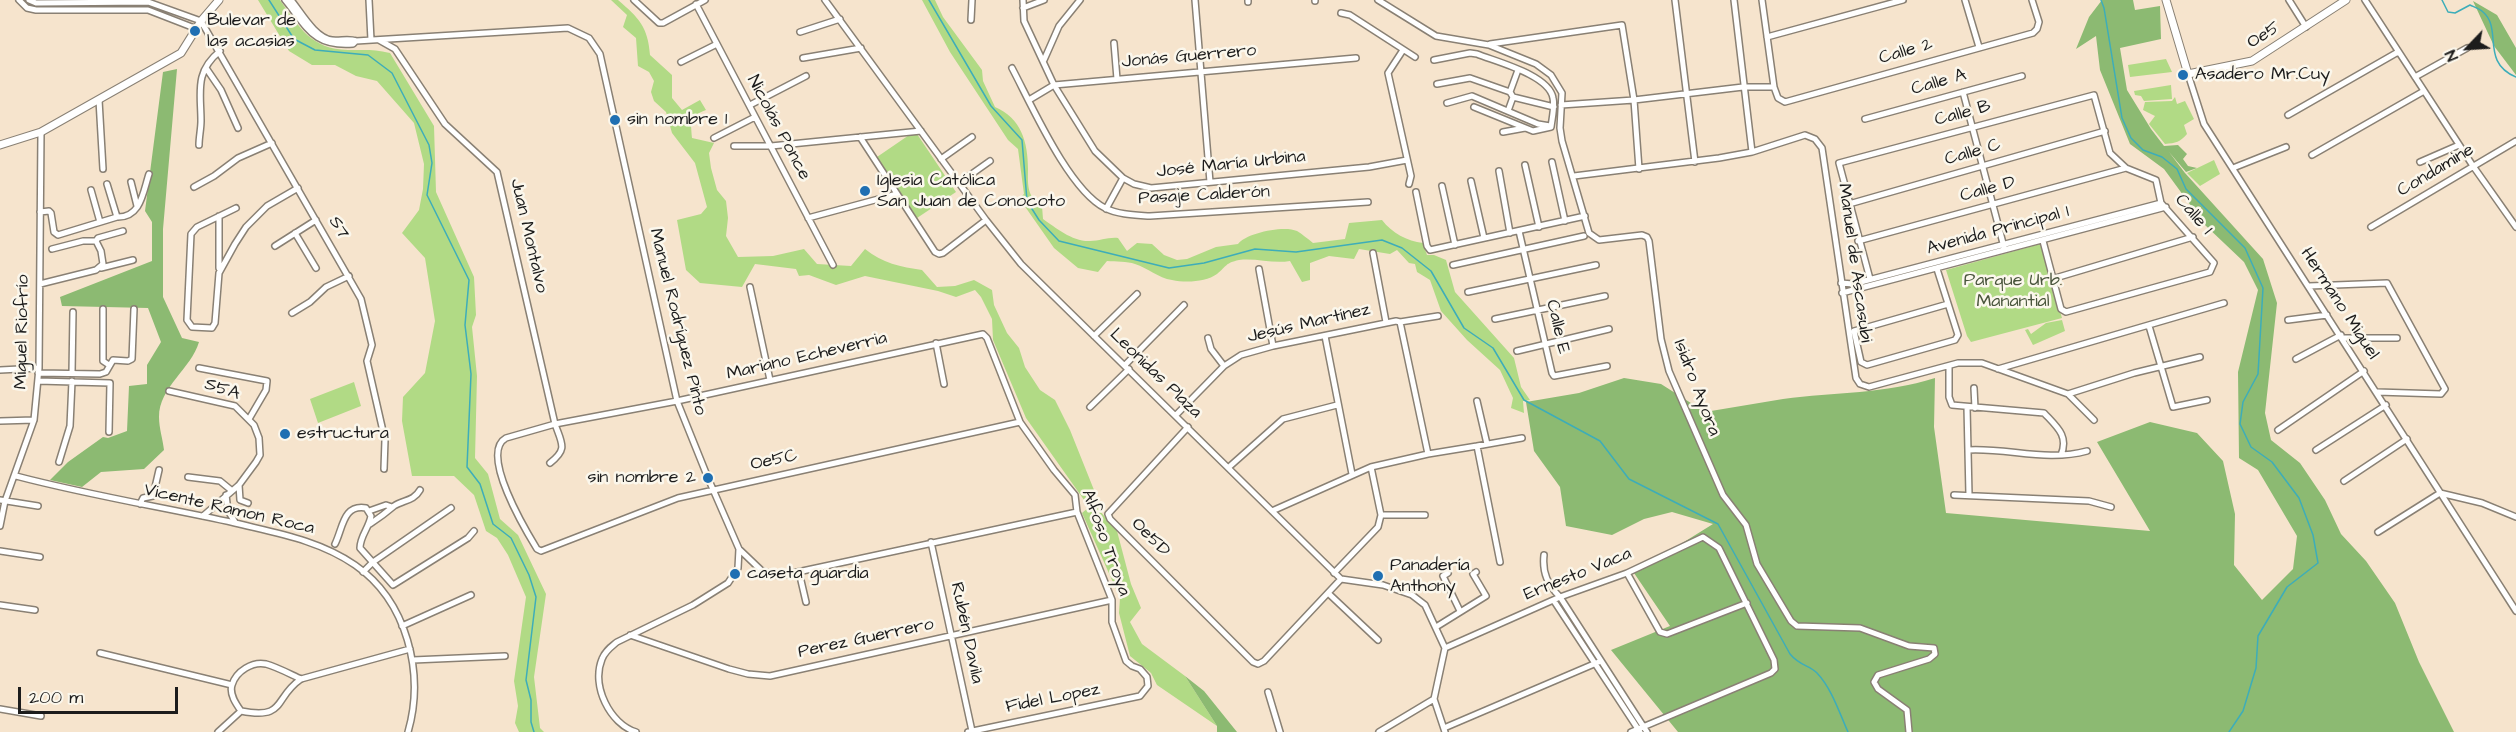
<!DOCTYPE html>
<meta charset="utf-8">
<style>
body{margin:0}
#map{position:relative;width:2516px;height:732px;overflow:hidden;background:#f6e4cd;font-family:"Architects Daughter",sans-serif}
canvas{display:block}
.north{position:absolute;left:2438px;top:18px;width:60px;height:60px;-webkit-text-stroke:4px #fbf7ec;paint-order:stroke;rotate:245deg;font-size:16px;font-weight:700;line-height:24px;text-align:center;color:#1c1c1c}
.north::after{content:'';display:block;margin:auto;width:21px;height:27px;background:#1c1c1c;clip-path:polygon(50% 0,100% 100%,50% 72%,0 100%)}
.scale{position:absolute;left:18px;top:687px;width:160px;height:27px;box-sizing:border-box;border:3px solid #1c1c1c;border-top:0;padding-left:8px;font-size:18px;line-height:21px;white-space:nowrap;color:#1c1c1c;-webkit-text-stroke:4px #fbf7ec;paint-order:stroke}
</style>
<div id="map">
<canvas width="2516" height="732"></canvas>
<div class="north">N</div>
<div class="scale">200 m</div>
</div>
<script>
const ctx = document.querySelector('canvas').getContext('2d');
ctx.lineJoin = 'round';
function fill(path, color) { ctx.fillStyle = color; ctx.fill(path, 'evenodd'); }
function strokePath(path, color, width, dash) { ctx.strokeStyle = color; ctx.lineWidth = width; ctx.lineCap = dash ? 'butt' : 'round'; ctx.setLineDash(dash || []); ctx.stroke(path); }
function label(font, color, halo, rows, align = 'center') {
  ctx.font = font + ' "Architects Daughter",sans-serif'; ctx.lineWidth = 5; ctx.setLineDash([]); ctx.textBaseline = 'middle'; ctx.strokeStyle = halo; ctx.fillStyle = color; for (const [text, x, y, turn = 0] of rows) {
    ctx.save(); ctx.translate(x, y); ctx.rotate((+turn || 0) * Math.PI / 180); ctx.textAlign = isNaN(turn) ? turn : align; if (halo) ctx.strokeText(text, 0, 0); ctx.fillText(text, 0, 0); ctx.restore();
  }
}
const green = new Path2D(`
 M258 0H280C300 28 311 49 348 50 365 50 374 49 390 53L434 126 436 192 474 277 476 315 472 327 477 376 475 458 488 474 500 519 518 535 546 594 534 677 540 728 544 732H519L515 723 518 706 514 681 526 597 508 555 497 538 486 531 474 495 454 476H412L402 421 403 397 425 373 435 321 425 258 402 233 419 210 423 189 424 164 414 123 377 81 356 76 335 65H312L289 51Z
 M611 0H618C639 18 648 27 650 55L672 75V98L682 110 700 100 706 110C688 117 691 120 692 138L714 143 709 153 711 168 717 190 726 201 728 218 726 236 738 257 773 256 804 249 817 264 851 266 865 249C882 263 901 267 922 270L937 287 955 286 974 280 992 290 994 305 1007 333 1019 348 1025 367 1040 390 1055 400 1070 430 1094 490V504L1117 531 1131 584 1141 608 1130 622 1142 644 1185 676 1217 726 1157 685 1151 673 1130 656 1119 613 1120 598 1082 513 1089 507 1026 418 993 340 992 319 981 297 975 290 956 297 938 291 865 276 836 285 809 275 799 276 796 269 755 264 742 287 700 283 686 270 677 220 701 214 707 207 695 163 672 133 666 112 654 101 651 92 654 81 649 72 638 66 636 38 623 27 627 15Z
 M922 0H935L943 17 982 70 983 81 995 107C1021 118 1028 142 1028 169 1028 178 1027 189 1032 197 1034 200 1039 204 1042 206L1043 219C1056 228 1073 242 1090 241 1100 241 1108 237 1118 238L1127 251 1137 243 1152 244 1164 255 1177 260 1187 259 1216 247 1238 244C1246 233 1284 225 1297 231 1302 234 1308 239 1313 243L1345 239 1349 223 1382 220C1392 233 1407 241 1423 243L1427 255H1434L1446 260 1455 292 1514 358 1521 387 1530 400 1523 401 1524 413 1511 408 1513 398 1500 370 1467 340 1441 311 1430 280 1417 272 1415 264 1409 263 1397 250 1390 254 1359 249 1354 259 1329 256 1310 263V280L1302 282 1290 261C1273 264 1257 258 1239 260 1225 263 1227 266 1217 274 1206 282 1186 283 1172 280 1158 278 1148 268 1135 264 1127 261 1116 262 1107 261L1098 272 1078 268 1054 248 1019 198 1024 194 1018 149 1008 140 950 52Z
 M2166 59 2172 72 2130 77 2128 65Z
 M2171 85 2172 99 2144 101 2141 96 2135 95 2134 91Z
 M2175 97 2177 104 2185 101 2194 119 2184 125 2187 134C2180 142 2176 143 2165 144L2149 124 2155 116 2143 110 2145 102 2172 101Z
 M915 131 956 192 917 218 877 157Z
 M2214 160 2220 174 2200 186 2187 173Z
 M2040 244 2062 318 1971 342 1967 336 1946 270Z
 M2062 320 2065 331 2033 345 2025 330 2028 329 2031 334 2046 323Z
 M354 382 361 406 318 423 310 399Z`);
const forest = new Path2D(`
 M2102 0H2133L2135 10 2160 6 2161 39 2120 48 2127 90 2151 129 2164 146 2178 145 2187 154 2183 159 2188 166 2197 168 2186 172 2169 152 2185 173 2263 259 2277 303 2265 413 2271 440 2300 463 2325 500 2341 534 2366 561 2395 603 2419 662 2454 732H1678L1611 650 1670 626 1634 573 1713 524 1672 512 1644 519 1612 535 1566 526 1560 487 1534 451 1526 402 1579 393 1624 378 1661 384 1705 412C1731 408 1757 403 1783 399 1835 392 1885 394 1935 378L1934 427 1946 513 2150 531 2097 442 2150 422 2197 433 2223 461 2235 514 2234 565 2262 600 2293 569 2297 536 2258 470 2239 458 2238 372 2258 290 2244 262 2205 225 2164 169 2130 144 2100 70 2096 36 2076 49 2089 17Z
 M2473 1 2497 15 2516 48V75L2494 46Z
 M177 69 163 229V297L182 338 199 342C191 369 159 387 159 417 159 428 163 440 164 450L144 469 101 472 82 487 50 480 68 462 103 437 108 438 127 431 129 386 147 384V365L161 342 148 308 62 306 60 297 152 261V222L145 211 163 72Z
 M1185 676 1204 691 1237 732H1217V726Z`);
const stream = new Path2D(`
 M269 0 294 39 315 50 368 55 392 73 429 145 432 163 427 195 469 280 465 325 471 374 467 467 480 484 493 524 511 538 529 575 536 597 526 680 531 700V722L534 732
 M929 0 991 106 1022 140 1027 201 1039 220 1059 241 1169 268 1204 263 1255 249 1296 252 1382 240 1402 248 1431 271 1464 328 1493 348 1524 400 1600 441 1629 479 1718 524 1790 654C1800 666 1809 665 1817 673 1832 689 1839 712 1848 732
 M2101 0 2104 8 2122 118 2131 138 2143 150 2162 157 2177 169 2186 189 2245 248 2263 288 2258 374 2243 402 2240 424 2251 447 2272 462 2299 498 2313 535 2318 563 2287 587 2258 636 2256 668 2243 711 2229 732
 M2442 0 2448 12 2455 13 2470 5C2474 7 2480 9 2483 12 2503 29 2480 62 2516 77`);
const minor = new Path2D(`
 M19 0 27 8 36 10H148L197 29
 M29 0 36 3 148 2 201 21 361 299 372 345 367 361 385 440 384 469
 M285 0C308 28 313 47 353 44L356 41
 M291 0C301 12 315 38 332 40 340 41 349 38 356 41L568 28 589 38 600 54 677 401 708 478 739 549 738 568 728 583 693 605 617 642C611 647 605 651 602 659 591 686 610 724 636 732
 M369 0 371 40
 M634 0 659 23H663L705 0
 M825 0 986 220 1021 264 1341 579 1383 585 1412 595 1425 605 1445 648 1434 699 1445 732
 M1023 0 1024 21 1054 85 1095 151 1123 178 1134 184 1151 188 1369 167 1407 160
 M1195 0 1210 182
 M1248 0V2
 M1315 0V1
 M1378 0 1436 36 1489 45 1536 64 1551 75 1562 93 1560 128 1562 141 1589 233 1599 240 1642 235 1647 237 1649 241 1661 339 1669 371 1723 495 1746 525 1757 564 1791 621 1797 626 1860 628 1909 646 1934 648 1935 654 1929 659 1878 675 1874 682 1878 689 1907 710 1909 732
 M1675 0 1695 162
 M1734 0 1752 152
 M1762 0 1774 87 1778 98 1785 102 2033 33 2037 29 2039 22 2032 0
 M1965 0 1979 47
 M2289 0 2306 27
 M2365 0 2473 166 2516 227
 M696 4 833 265
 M1023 8 1044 0
 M1341 13 1350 15 1415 57
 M971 20 972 0
 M800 32 840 19
 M1767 37 1903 0
 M379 40 395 49 445 124 497 172 555 424C562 444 568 449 550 463
 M1114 43 1117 79
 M1490 44 1622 25 1634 100 1639 169
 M1403 50 1388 73 1411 176 1409 184
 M803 58 861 48
 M1044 60 1059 26 1080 0
 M1434 60 1470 53 1477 54C1497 62 1549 75 1553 98 1555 107 1552 118 1551 127L1533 131 1474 107
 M681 62 717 44
 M206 68 221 90 238 128
 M1012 68C1032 106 1069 190 1105 208 1119 215 1135 215 1150 216L1368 202
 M2188 74 2204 124 2516 611
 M2415 77 2467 48
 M1437 84 1470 78 1510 92 1513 97 1508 111
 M1510 92 1518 70
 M1963 92 2004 247
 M1513 97 1554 107
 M99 100 103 169
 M1029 100 1054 85 1356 58
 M1447 103 1472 96 1538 124 1550 126
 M750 105 806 76
 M1561 105 1634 100 1743 87H1774
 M2288 115 2398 52
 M1865 119 2022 76
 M1503 132 1525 128
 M860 137 935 252 939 254 943 253 986 220
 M714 138 755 117
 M199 145C199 137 201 129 201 121 201 93 194 72 220 51
 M734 146H771L921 131
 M2312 155 2424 91
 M941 159 972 137
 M1552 162 1565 221
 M2420 162 2459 145
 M1525 165 1539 227
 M2233 168 2286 147
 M1499 171 1510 233
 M1574 176 1719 158 1752 152 1805 135 1815 139 1822 148 1856 378 1860 384 1869 387 1958 363H1982L2068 394 2094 420
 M1471 181 1484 238
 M131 182 137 206
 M959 183 990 161
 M107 184 117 217C141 218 143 192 149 174
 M1442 186 1455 245
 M194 187 214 176 238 158 272 143
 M91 190 100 222
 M1416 192 1427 246 1430 250 1585 216
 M1849 204 2105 131
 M236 208 197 227 191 234 187 320 192 327 212 328 215 323 219 273 235 244 246 227 267 206 298 188
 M1106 209 1123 178
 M40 212 49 211 51 213 54 232 58 235 117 217
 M219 216V268
 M808 218 897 194
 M2371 227 2516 141
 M1519 231 1552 373 1554 376 1607 366
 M295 233 316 268
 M96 241 98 238 123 231
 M1858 241 2126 168
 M275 246 316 220
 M1373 253 1386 322
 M1453 265 1584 236
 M101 268 133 260
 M1937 268V269L1958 335 1955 340 1867 365 1861 362 1854 331 1948 304
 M1259 269 1273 346
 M1870 279 1839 163 2094 95 2110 153 2126 168 2156 180 2161 203 2214 263 2210 272 2066 312 2061 309 2043 241
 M2052 279 2193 237
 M1841 283 1853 284 2161 203
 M40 284 96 270 103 264 101 251 96 241H83L52 249
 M2309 286 2387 283 2445 389 2441 394 2377 392
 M750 287 770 380
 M1468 292 1596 265
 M1842 293 2166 207
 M103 309V361L109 365
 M292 313 310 302 326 287 349 276
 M1495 319 1605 296
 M2288 320 2327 315
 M1400 322 1428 454
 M2149 326 2173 407 2207 400
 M1094 336 1137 294
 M1325 336 1352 474
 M1208 338 1211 349 1224 366
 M2343 338H2397
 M936 343 944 384
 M1517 351 1609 329
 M2296 359 2341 335
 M1125 365 1184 305
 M1949 366V397L1952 405 2044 413C2057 427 2069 436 2061 455
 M199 368 267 381 266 390 249 419
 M1998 369 2224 303
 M0 370 39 368
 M38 373 100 374 106 372 113 360 128 361 132 359 134 309
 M72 373 73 312
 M38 381 110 383 109 432
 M1974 388 1975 408
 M169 391 235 406 254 425 259 438 260 455 256 462 239 485 203 516
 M2068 394 2134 373 2200 357
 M1477 401 1487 444
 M1090 407 1129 369
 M1967 407 1969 495
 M1176 415 1224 366 1241 355 1273 346 1396 321 1400 322 1438 316
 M0 421 34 420
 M1188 427 1108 514 1110 519 1253 662 1258 664 1264 661 1341 579
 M2278 430 2364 371
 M1477 446 1522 438
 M1969 450C2009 448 2047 462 2087 451
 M2316 450 2386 405
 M59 462 70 426 72 381
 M1229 467 1283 419 1337 405
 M16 476C88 495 162 507 235 523 276 533 319 540 355 565 407 601 425 673 408 732
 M188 477 220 481 231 490
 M2344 481 2407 439
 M239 485 240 500 248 503
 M226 495 228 511 235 522
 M1954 495 2089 501 2111 507
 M0 500 38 506
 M140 504 143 498 153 496 159 470
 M369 511 386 505 392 507
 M1272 511 1371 467 1428 454 1477 446 1500 562
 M1381 515H1425
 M370 524C379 518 387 512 394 506 403 500 414 501 420 490
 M0 526 5 501 34 420 39 368 41 132
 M2378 532 2440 493 2482 503 2516 517
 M931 542 972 731
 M335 544C343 528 343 504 366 508L371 516C369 528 360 536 360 548L393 585 468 538 474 531
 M740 550 762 571 779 576 1077 512
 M0 551 40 557
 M1544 555C1542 573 1548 585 1560 597L1647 732
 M363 572 373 562 451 508
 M799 572 806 602
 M1334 573 1378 527 1381 515 1371 467
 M1448 573 1443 576 1460 611
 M1627 573 1660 632 1667 634 1747 603
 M1328 593 1378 640
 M1554 601 1640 732
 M0 605 35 610
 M402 626 471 595
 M1436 627 1486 596 1473 574 1476 572
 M630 635 729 669 748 674 770 676 1112 600
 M1445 648 1560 597 1627 573 1703 537 1719 548 1774 660 1775 669 1771 673 1631 732
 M100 653 232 685
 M413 660 505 656
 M301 679C290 674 277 667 266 664 253 661 236 671 232 685 229 694 236 704 241 711 287 720 273 698 301 679L410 649
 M1268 692 1280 732
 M0 709 41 716
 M1444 728 1601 661
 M218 732 241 711
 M968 732 1140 696 1148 686 1147 677 1140 669 1132 666 1126 661 1112 622V600L1077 512 1075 495 1054 470 1020 422 987 338 983 334 677 401 555 424 506 438C479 453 526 531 537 549L541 551 678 498 1020 422
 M1379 732 1434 699`);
const tertiary = new Path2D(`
 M2166 0 2188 74 2252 61 2346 0
 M0 145 41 132 181 53 201 21 219 0`);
const markers = [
 [195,31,6,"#1f6fb2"],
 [2183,75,6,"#1f6fb2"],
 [615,120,6,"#1f6fb2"],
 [865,191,6,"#1f6fb2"],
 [285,434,6,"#1f6fb2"],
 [708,478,6,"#1f6fb2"],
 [735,574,6,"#1f6fb2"],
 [1378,576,6,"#1f6fb2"]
];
const poiNames = [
 ["Bulevar de",207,21],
 ["las acasias",207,42],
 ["Asadero Mr.Cuy",2195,75],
 ["sin nombre 1",627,120],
 ["Iglesia Católica",877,181],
 ["San Juan de Conocoto",877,202],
 ["estructura",297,434],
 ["sin nombre 2",696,478,"right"],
 ["Panadería",1390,566],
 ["Anthony",1390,587],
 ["caseta guardia",747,574]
];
const streetNames = [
 ["Oe5",2264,36,-32],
 ["Calle 2",1906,52,-16],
 ["Jonás Guerrero",1189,57,-5],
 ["Calle A",1939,83,-16],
 ["Calle B",1963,114,-15],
 ["Nicolás Ponce",778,128,62],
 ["Calle C",1973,153,-16],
 ["José María Urbina",1231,165,-6],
 ["Condamine",2436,171,-31],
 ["Calle D",1988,190,-15],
 ["Pasaje Calderón",1204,196,-3],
 ["Calle 1",2193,215,49],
 ["S7",338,228,59],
 ["Avenida Principal 1",1998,231,-15],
 ["Juan Montalvo",528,236,77],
 ["Manuel de Ascasubi",1854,263,82],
 ["Hermano Miguel",2339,304,57],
 ["Manuel Rodríguez Pinto",677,322,76],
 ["Jesús Martínez",1309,324,-13],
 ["Calle E",1557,327,77],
 ["Miguel Riofrío",23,332,-89],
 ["Mariano Echeverria",807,357,-13],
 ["Leonidas Plaza",1155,374,44],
 ["Isidro Ayora",1696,388,69],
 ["S5A",222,390,18],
 ["Oe5C",774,461,-12],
 ["Vicente Ramon Roca",229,510,13],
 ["Oe5D",1150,538,45],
 ["Alfoso Troya",1105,543,70],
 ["Ernesto Vaca",1578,575,-22],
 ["Rubén Davila",966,633,78],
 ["Perez Guerrero",866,639,-12],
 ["Fidel Lopez",1053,699,-11]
];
const parkNames = [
 ["Parque Urb.",2013,281],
 ["Manantial",2013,302]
];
fill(green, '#b1da85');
fill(forest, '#8cba72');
strokePath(stream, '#3dadb9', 1.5);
strokePath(minor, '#898074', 8);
strokePath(tertiary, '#898074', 9);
strokePath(minor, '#fff', 5);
strokePath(tertiary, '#fff', 7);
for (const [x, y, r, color] of markers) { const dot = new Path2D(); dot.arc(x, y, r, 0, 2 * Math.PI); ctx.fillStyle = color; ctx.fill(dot); strokePath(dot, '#fbf7ec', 2); }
label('18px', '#1c1c1c', '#fbf7ec', poiNames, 'left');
label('18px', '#1c1c1c', '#fbf7ec', streetNames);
label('18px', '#49553c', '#fbf7ec', parkNames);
</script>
